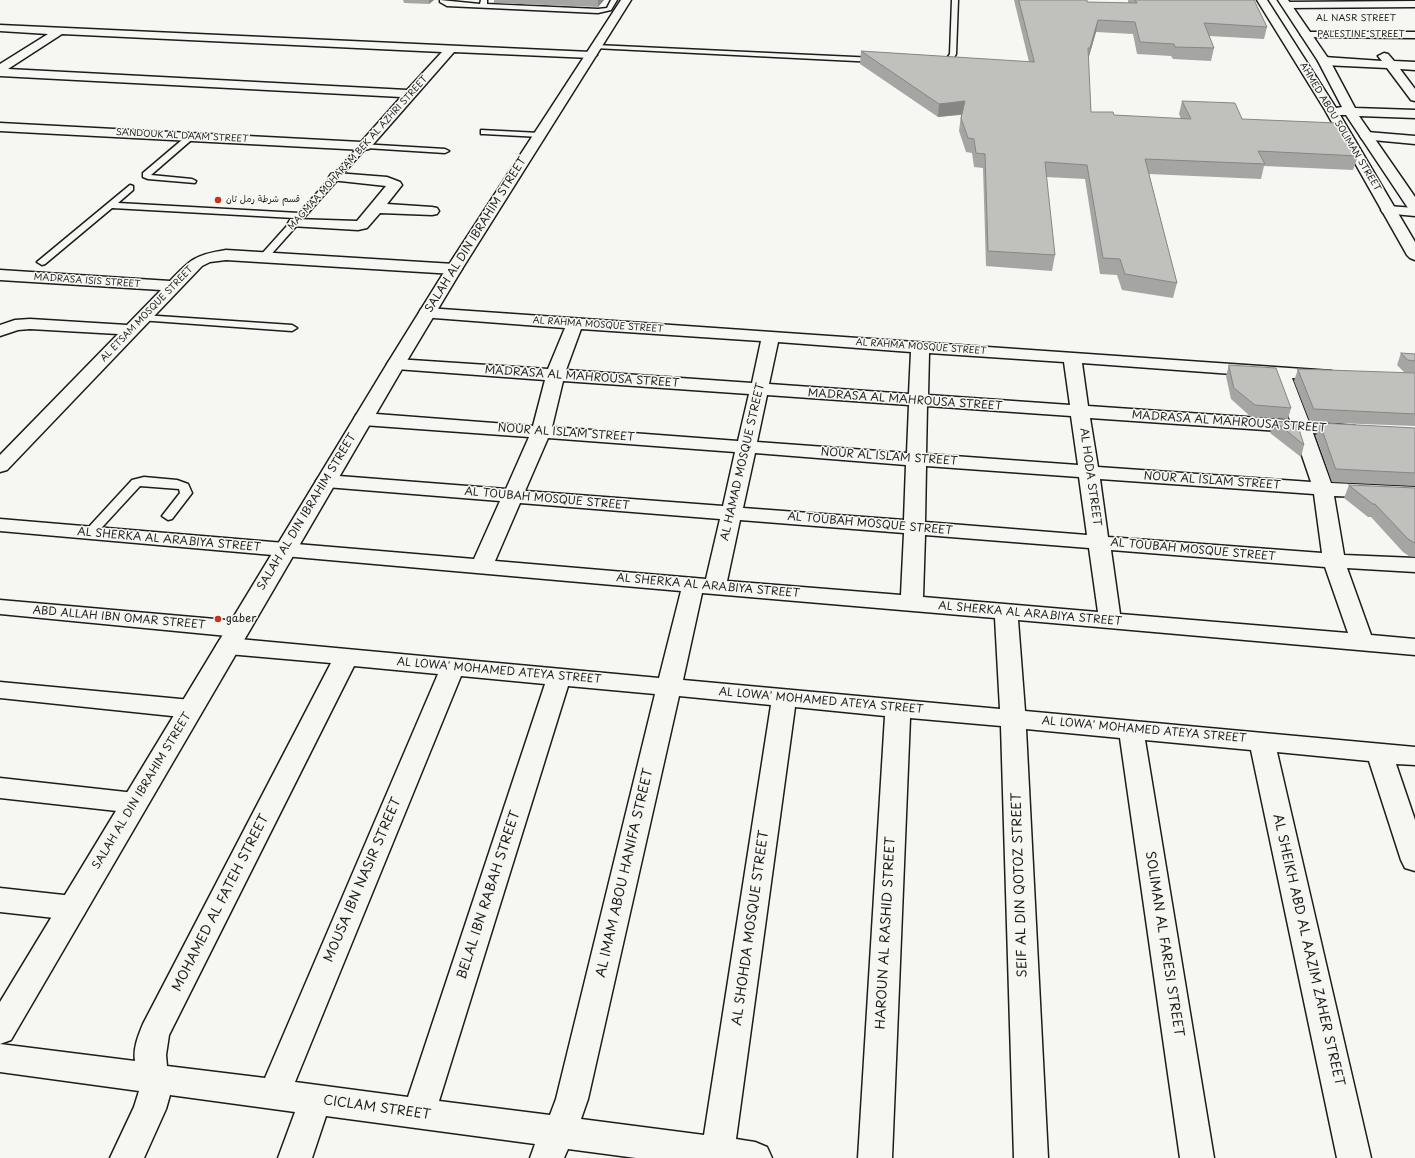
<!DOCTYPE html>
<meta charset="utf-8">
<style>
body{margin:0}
canvas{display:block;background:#f6f6f2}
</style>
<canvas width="1415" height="1158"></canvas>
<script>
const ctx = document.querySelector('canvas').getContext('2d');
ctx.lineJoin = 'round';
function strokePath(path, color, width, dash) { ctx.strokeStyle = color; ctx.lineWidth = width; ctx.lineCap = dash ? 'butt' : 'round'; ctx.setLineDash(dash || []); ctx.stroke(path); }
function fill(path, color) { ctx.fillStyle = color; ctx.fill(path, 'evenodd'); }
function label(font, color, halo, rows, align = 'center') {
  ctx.font = font + ' "Playpen Sans","Playpen Sans Arabic",sans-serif'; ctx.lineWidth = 3; ctx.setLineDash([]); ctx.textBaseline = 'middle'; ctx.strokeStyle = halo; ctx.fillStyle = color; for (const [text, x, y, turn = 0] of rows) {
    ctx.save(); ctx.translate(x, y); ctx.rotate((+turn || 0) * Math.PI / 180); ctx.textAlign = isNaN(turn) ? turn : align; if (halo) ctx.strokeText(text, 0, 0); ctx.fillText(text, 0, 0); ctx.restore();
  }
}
const lane = new Path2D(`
 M440 0 480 4 481 0H487V4L598 9 607 8 611 0H617L611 10 598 13 447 6 440 2Z
 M952 0H958L956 54 952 61 934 63V61L947 58 950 54Z
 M596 45 876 58 879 60 876 62 594 48 593 47Z
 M481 130 540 133 544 135 540 137 484 134H481Z
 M189 134 196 136 151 175 192 179 196 181 195 183 148 179 143 177V173Z
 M361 144 445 149 449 151 445 153 366 148 267 259H261L259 257 294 218 112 208 45 264 42 265 37 262 130 185 133 186V190L118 203 299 213Z
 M143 315 292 325 297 328 292 331 139 320 138 318 139 316Z
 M144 477 177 480 188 484 192 493 172 519 168 520 162 516 180 493 179 489 140 486 94 536H86L84 533 86 530 132 480Z`);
const street = new Path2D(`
 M1415 1V7L1287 8 1282 5 1287 2Z
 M0 25 591 52 597 55 591 58 454 52 369 149 364 150 0 131V123L361 142 401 97 0 76V64L48 34 0 31ZM62 34 442 52 407 90 8 69Z
 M1307 32H1415V38L1303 37 1301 35 1303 33Z
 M1384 53 1388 54 1394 61 1415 62V70L1400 69 1415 89V101L1411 100 1387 68 1324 65 1318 61 1324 57 1382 61 1378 56Z
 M1367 132 1415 136V144L1362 139 1360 136 1362 133Z
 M336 173 387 177 400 182 402 185 387 204 432 207 437 208 439 211 437 214 432 215 380 213 367 228 358 230 290 226 288 223 290 220 295 219 357 221 386 186 331 180 329 177 331 174Z
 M1388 206 1415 208V216L1383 213 1381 210 1383 207Z
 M226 250 454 264 460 266 462 269 460 272 454 274 226 260 210 262 202 266 7 470 0 472V455L118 334 30 329 18 330 0 336V325L15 320 30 319 127 325 161 290 0 280V270L170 281C191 259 195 255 226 250Z
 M427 308 1332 371 1335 375 1332 379 1326 380 1292 378 1309 422 1355 426 1358 430 1355 434 1348 436 1313 433 1331 483 1415 487V499L1334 496 1344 555 1415 558V572L1347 568 1371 635 1415 639V655L1018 620 1025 711 1415 747V765L1396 764 1415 820V871L1405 868 1401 860 1369 761 1277 752 1371 1158H1337L1251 750 1145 740 1214 1158H1180L1120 738 1026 729 1048 1158H1014L1001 726 910 718 892 1158H858L885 716 795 707 736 1139 755 1142 767 1147 772 1158H636L568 1149 564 1158H530L535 1144 326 1116 312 1158H278L295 1112 170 1095 166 1109 144 1158H110L134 1107 139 1091 0 1072V1044L135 1061C133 1049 138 1036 143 1024L331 663 228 654 220 652 216 646 220 640 228 638 659 678 681 591 0 531V519L474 559 500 501 326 487 319 485 316 481 319 477 326 475 506 489 529 437 363 425 356 423 354 419 356 415 363 413 533 426 545 380 396 369 390 368 387 364 390 360 396 359 548 369 565 328 421 317 419 313 421 309ZM581 329 761 341 752 383 566 370ZM778 342 911 352 909 394 769 384ZM929 353 1064 362 1070 405 928 395ZM1082 363 1273 377 1290 420 1088 406ZM563 381 749 394 738 441 552 427ZM767 395 909 405 907 453 757 442ZM927 406 1071 416 1078 465 926 454ZM1090 418 1294 432 1311 482 1098 467ZM548 438 735 452 723 506 525 491ZM755 453 906 465 904 520 743 508ZM926 466 1079 477 1087 535 925 522ZM1100 479 1314 494 1322 553 1108 537ZM520 503 720 519 706 579 495 561ZM740 520 904 533 901 595 727 581ZM925 535 1089 548 1098 612 923 597ZM1111 550 1325 567 1348 633 1120 614ZM702 593 995 618 1000 709 683 680ZM354 666 438 674 265 1078 167 1066 166 1055 169 1035ZM461 676 545 684 408 1097 295 1082ZM568 686 655 694 556 1099 550 1115 439 1101ZM679 696 771 705 704 1135 581 1119 588 1099Z
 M0 600 238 621 246 624 249 629 246 634 238 637 0 614Z
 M0 682 191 700 200 703 203 709 200 715 191 718 0 698Z
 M0 778 135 793 144 796 148 803 144 810 135 813 0 798Z
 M0 888 73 896 83 900 87 908 83 916 73 920 0 912Z`);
const secondary = new Path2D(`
 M621 0H631L462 269 405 364 11 1040 0 1044V1002L387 364 446 269Z
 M1257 0H1267L1336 108 1342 107 1318 61 1278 0H1288L1330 61 1355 108 1415 110V118L1359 116 1415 197V212L1410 211 1346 115H1340L1415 242V260L1410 258 1407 255 1325 110Z`);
const wall = new Path2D(`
 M403 0H434L429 4 404 3Z
 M494 0H604L598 7 494 3Z
 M1014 0H1087V2L1128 3V0H1254L1267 27 1264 39 1209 36 1214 48 1211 61 1173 59 1171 56 1137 54 1133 34 1096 32 1088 59 1091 112 1114 115 1181 119 1179 114 1182 101 1242 119 1358 156 1353 170 1264 166 1261 179 1149 174 1177 283 1173 298 1122 290 1117 275 1100 274 1085 179 1046 177 1055 255 1052 271 986 266 983 168 974 167 972 153 966 152 959 131 961 115 938 117 860 64 861 51 1029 62Z
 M1401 353 1415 354V373L1404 372 1397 365Z
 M1229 365 1291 408 1288 419 1251 417 1231 399 1226 376Z
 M1298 369 1415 373V426L1310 422 1294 381Z
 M1274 421 1297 423 1304 445 1301 457 1270 433Z
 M1320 423 1415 428V486L1332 482 1316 436Z
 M1349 485 1415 488V557L1409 556 1403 552 1371 517H1368L1344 498Z`);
const shadedWall = new Path2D(`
 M429 0H434L429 4Z
 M598 0H604L598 7Z
 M1098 20 1096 32 1088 60 1090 48Z
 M965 101 964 114 938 117 939 104Z`);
const building = new Path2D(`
 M1019 0H1087V2L1137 3 1135 0H1254L1267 27 1204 23 1214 48 1175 47 1174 44 1140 42 1135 22 1098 20 1090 48H1088L1091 112H1113L1114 115 1191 119 1182 101 1235 103 1242 119 1337 123 1358 156 1258 151 1265 164 1145 159 1177 283 1125 274 1120 259 1103 258 1087 165 1045 162 1055 255 988 251 985 154 976 153 974 139 968 138 961 118 965 101 939 104 861 51 1034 62Z
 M1401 353 1415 354V361L1408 360Z
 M1229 365 1276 368 1291 408 1255 405 1234 388Z
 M1298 369 1415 373V414L1314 409Z
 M1274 421 1297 423 1304 445 1282 427Z
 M1320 423 1415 428V473L1336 469Z
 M1349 485 1415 488V543L1408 539 1375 504H1373Z`);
const markers = [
 [218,200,4,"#c8321e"],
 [218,619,4,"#c8321e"]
];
const farStreetnames = [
 ["AL NASR STREET",1356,19],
 ["PALESTINE STREET",1361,35],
 ["AHMED ABOU SOLIMAN STREET",1340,127,59],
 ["SANDOUK AL DAAM STREET",182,136,3],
 ["MAGMAA MOHARAM BEK AL AZHRI STREET",358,153,-48],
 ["MADRASA ISIS STREET",87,281,4],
 ["AL ETSAM MOSQUE STREET",147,314,-46],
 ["AL RAHMA MOSQUE STREET",598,325,4],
 ["AL RAHMA MOSQUE STREET",921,347,4]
];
const farPoinames = [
 ["قسم شرطة رمل ثان",226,200]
];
const streetNames = [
 ["SALAH AL DIN IBRAHIM STREET",476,235,-58],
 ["MADRASA AL MAHROUSA STREET",582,377,4],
 ["MADRASA AL MAHROUSA STREET",905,400,4],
 ["MADRASA AL MAHROUSA STREET",1229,422,4],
 ["NOUR AL ISLAM STREET",566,433,4],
 ["NOUR AL ISLAM STREET",889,457,4],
 ["AL HAMAD MOSQUE STREET",743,462,-77],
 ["AL HODA STREET",1090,477,82],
 ["NOUR AL ISLAM STREET",1212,481,4],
 ["AL TOUBAH MOSQUE STREET",547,499,5],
 ["SALAH AL DIN IBRAHIM STREET",307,512,-59],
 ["AL TOUBAH MOSQUE STREET",870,524,5],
 ["AL SHERKA AL ARABIYA STREET",169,540,5],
 ["AL TOUBAH MOSQUE STREET",1193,550,5],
 ["AL SHERKA AL ARABIYA STREET",708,586,5],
 ["AL SHERKA AL ARABIYA STREET",1030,614,5],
 ["ABD ALLAH IBN OMAR STREET",119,618,5],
 ["AL LOWA' MOHAMED ATEYA STREET",499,671,5],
 ["AL LOWA' MOHAMED ATEYA STREET",821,701,5],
 ["AL LOWA' MOHAMED ATEYA STREET",1144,730,5],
 ["SALAH AL DIN IBRAHIM STREET",142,791,-59]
];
const poiNames = [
 ["gaber",226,619]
];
const nearStreetnames = [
 ["AL IMAM ABOU HANIFA STREET",625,873,-77],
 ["MOUSA IBN NASIR STREET",363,880,-67],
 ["SEIF AL DIN QOTOZ STREET",1020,885,-92],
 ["BELAL IBN RABAH STREET",489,895,-72],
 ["MOHAMED AL FATEH STREET",221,903,-63],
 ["AL SHOHDA MOSQUE STREET",751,928,-82],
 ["HAROUN AL RASHID STREET",886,933,-87],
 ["SOLIMAN AL FARESI STREET",1164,944,81],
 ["AL SHEIKH ABD AL AAZIM ZAHER STREET",1308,950,77],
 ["CICLAM STREET",377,1108,8]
];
strokePath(lane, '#1c1c1c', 3);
strokePath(street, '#1c1c1c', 3);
strokePath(secondary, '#1c1c1c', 3);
fill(lane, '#f6f6f2');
fill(street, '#f6f6f2');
fill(secondary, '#f6f6f2');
fill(wall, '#a5a5a3');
fill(shadedWall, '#868684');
fill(building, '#c0c0bd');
strokePath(building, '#868684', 1);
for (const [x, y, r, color] of markers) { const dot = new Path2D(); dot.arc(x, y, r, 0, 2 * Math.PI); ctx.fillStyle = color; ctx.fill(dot); strokePath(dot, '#f6f6f2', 1.5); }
label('9px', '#1c1c1c', '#f6f6f2', farStreetnames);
label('9px', '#1c1c1c', '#f6f6f2', farPoinames, 'left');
label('11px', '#1c1c1c', '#f6f6f2', streetNames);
label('11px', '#1c1c1c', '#f6f6f2', poiNames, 'left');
label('13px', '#1c1c1c', '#f6f6f2', nearStreetnames);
</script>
